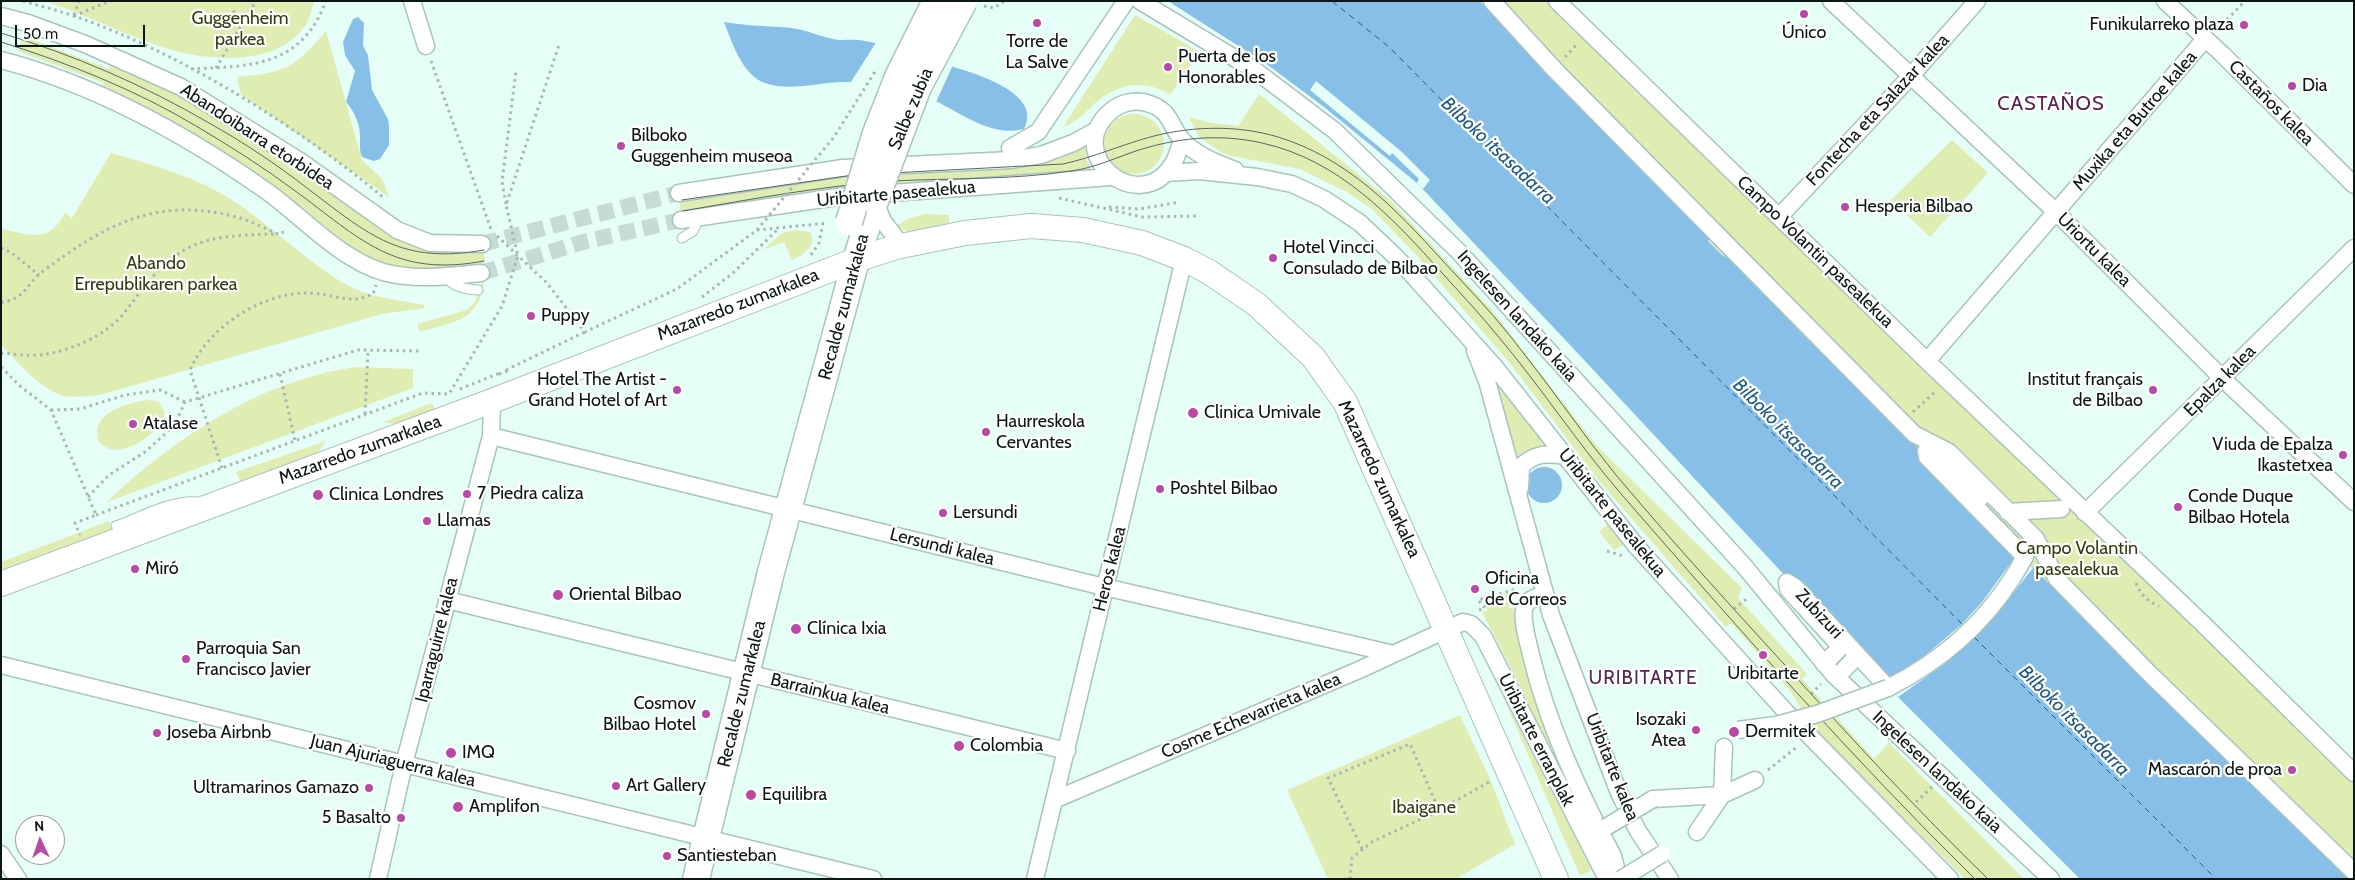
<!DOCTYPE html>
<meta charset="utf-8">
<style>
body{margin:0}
#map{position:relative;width:2355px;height:880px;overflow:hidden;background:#e6fef8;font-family:Cabin,sans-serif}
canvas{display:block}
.frame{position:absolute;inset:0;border:2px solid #0c1614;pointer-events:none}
.north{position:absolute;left:15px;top:815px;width:50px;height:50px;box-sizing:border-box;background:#fff;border:1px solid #9ea2a1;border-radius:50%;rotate:357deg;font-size:14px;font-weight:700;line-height:20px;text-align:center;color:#0c1614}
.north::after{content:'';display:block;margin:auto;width:18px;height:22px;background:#b849a7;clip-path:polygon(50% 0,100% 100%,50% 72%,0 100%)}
.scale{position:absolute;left:15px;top:25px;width:130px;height:22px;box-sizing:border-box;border:2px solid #0c1614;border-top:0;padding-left:6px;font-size:15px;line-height:18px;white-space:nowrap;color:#0c1614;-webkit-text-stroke:4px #fff;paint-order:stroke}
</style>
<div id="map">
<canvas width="2355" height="880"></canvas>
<div class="frame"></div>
<div class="north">N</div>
<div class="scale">50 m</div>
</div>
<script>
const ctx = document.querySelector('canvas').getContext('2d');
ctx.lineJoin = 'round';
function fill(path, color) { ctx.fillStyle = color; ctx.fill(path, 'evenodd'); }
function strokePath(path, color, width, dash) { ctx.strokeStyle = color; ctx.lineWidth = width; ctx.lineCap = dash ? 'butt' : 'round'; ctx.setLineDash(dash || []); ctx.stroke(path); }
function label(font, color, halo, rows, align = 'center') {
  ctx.font = font + ' Cabin,sans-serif'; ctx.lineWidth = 4.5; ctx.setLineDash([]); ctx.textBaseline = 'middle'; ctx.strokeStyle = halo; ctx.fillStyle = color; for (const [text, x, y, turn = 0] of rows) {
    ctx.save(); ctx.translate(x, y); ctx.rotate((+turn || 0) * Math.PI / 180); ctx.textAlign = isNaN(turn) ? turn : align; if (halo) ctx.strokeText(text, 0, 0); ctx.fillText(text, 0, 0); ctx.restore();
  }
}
const green = new Path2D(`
 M45 1H314C312 9 310 19 305 26 275 69 202 61 159 46 121 33 84 14 45 1Z
 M1480 1H1555L2147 572 2354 783V879L2064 595 2059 594 1812 338 1809 341 1801 333 1804 330 1740 264 1722 255 1708 240 1712 237Z
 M1135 15 1200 52 1170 95C1144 78 1117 84 1094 104 1084 114 1077 122 1063 127Z
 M326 31 362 160 382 179 389 197 241 95 237 77C287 72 293 69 326 31Z
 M23 36 109 69 113 60 221 116 380 227 484 248 485 266 399 270 359 255 297 205 235 162 101 91 104 83 18 51Z
 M1259 94 1390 200 1491 309 1596 445 1742 588 1738 598 1807 674 1802 679 1874 759 1889 743 2024 879H1965L1812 727 1789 689 1731 623 1726 627 1599 481 1509 362 1417 256 1373 210 1347 192 1300 169 1231 156 1219 151 1199 137 1189 117 1212 123 1238 126Z
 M1104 144a30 30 0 1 1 60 0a30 30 0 1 1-60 0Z
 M1084 138 1087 162 1096 178 681 220 679 193 843 168 1011 160Z
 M1952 140 1988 173 1930 237 1891 200Z
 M111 153C146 163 183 173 215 190 263 216 300 258 347 285 370 298 400 300 424 305L425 308 382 314 100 395C91 396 81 397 72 397 46 397 19 363 1 345V229C32 235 48 244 65 213L72 218Z
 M925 214 949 215V226L913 234 896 226 908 219Z
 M796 230 810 232C818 246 803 255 792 260L784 242 763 250 782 233Z
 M485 276C479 322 459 320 420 332L417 324 467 310 475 302Z
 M1487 366 1548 447 1525 451 1515 459Z
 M357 367 413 369V388L107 502C172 439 265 378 357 367Z
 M151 400 159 402 165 413C161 433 120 462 101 444 97 441 97 435 97 430 101 409 133 401 151 400Z
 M432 403 436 411 399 425 383 422Z
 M326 441 315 457 241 482 236 472Z
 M109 521 112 531 1 571V562Z
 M1608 524 1625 544 1614 550 1599 532Z
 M1509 593V608L1515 609 1531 682 1556 765 1521 688 1482 612 1488 610 1482 601Z
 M1501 692 1592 870 1580 876Z
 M1460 715 1491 781 1515 844 1456 879H1328L1287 790Z`);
const water = new Path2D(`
 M1168 1H1480L1712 236 1708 241 1722 255 1740 264 1804 330 1801 333 1809 341 1812 338 2059 594 2064 595 2351 879H2080L1898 697 1571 346 1417 183 1324 107 1265 63Z
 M358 17 364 23 363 46 368 55 372 90 388 119 389 125V145L380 159 374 161 362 157C359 149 360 144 360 136 360 124 354 111 346 102L355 71 345 55 343 42 353 19Z
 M724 22C747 26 769 26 792 28 806 30 819 36 833 39 841 41 851 39 859 40 883 43 906 53 929 60 956 68 1046 88 1024 129 984 139 952 103 915 93 892 87 869 82 844 82 819 82 790 92 765 83 742 75 732 42 724 22Z
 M1526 485a18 18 0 1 1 36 0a18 18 0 1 1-36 0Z`);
const pier = new Path2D(`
 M877 41 953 65 936 102 912 92 877 86 849 85Z
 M1316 81 1402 152 1430 180 1423 189 1417 183 1419 179 1392 153 1390 156 1310 90Z
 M2018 553 2033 568 1991 621 1947 662 1898 697 1884 680 1917 662 1961 625 1982 602Z`);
const ferry = new Path2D(`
 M1332 1 1389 47 1963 625
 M1974 637 2216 879`);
const streetTunnel = new Path2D(`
 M482 244 679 193
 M481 273 583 242 681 220`);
const path = new Path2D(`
 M23 1C40 6 57 10 74 16 179 52 299 127 384 198
 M984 6 994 8 1004 1
 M233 11 245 19
 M74 15 79 1
 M74 16 110 1
 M2218 29 2245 1
 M1565 57 1578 43
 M431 61 492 232
 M216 68 256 1
 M191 69C252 66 301 67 326 1
 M1059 198 1142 217 1199 216
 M506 204 502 182 516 71
 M1109 207 1139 209 1180 202
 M497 236 547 283 585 332 677 289 757 230 828 223
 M1 248 12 253 39 275
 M811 255 819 243 823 223
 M702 297 733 273 779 228
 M1 302C25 300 26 284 42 272 106 224 158 195 240 218 253 222 266 229 278 234L286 231
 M1 353C13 354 27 356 40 355 68 352 106 336 124 313 143 289 159 263 188 248 216 234 248 235 278 234
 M1 367 20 386 51 410 96 515 75 523 80 535
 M506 370 585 332
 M280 374 295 441
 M499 374 510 370
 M460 389 500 373
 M51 410 80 409 125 395 160 390 185 402
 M1913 412 1936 391
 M365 414 368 350
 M222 468 190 370C208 328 258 295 304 293 322 292 340 300 358 299 362 298 368 296 373 294L376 285
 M88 497 109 475 145 452 174 426 185 402 358 350 419 351
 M96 515 423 393 449 394 502 306 518 256 506 205 559 45
 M1607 551 1623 556
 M2136 583C2141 595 2147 601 2159 606
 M1734 609 1749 597
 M1479 610 1485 608 1478 600 1513 590V595
 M1811 694 1821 684
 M1768 770 1798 746
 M1916 802 1932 787
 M1362 849 1328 778 1410 744 1439 810
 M1350 879 1352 858 1372 842 1434 813 1491 781`);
const lane = new Path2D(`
 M682 238 693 231 700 217
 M444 276C454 287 464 289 478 290
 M116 526C138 518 173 499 197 502`);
const street = new Path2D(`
 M412 1 426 46
 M1140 1 1256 71 1335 131 1459 252 1745 567 1833 674 2051 879
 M1492 1 1554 69 1914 434 1949 452 2036 539 2057 579 2149 673 2354 872
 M1557 1 1927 361 2200 621 2354 773
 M1831 1 2056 212 2223 379 2354 502
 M2165 1 2222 54 2354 185
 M1 16 28 23 85 44 181 87 300 161 397 230 430 243 482 244
 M1 60C97 85 185 134 265 190 303 217 338 258 383 272 416 281 448 276 481 273
 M1182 140C1179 148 1177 158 1172 165 1138 218 1061 153 1111 111 1121 102 1138 99 1150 104 1171 111 1170 126 1182 140 1194 154 1218 164 1235 170
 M1010 148 1038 132 1126 1
 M1166 173 1199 171 1257 177 1292 184 1324 199 1360 223 1398 259 1494 366 1637 547 1786 712 1950 879
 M679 193 843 168 1011 160 1041 155 1073 143 1097 130
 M875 202 883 221 902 246
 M1779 217 1910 77 1977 1
 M681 220 837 197 1111 177
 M1475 351 1487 381 1551 615 1619 793 1638 831 1670 879
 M1927 361 2205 39
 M491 436 1096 585 1394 654
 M1520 488 1521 466C1536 453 1546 453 1565 456
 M1988 491 1979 499 1934 454 1926 451 1927 457 2025 557
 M2008 512 2061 509
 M2085 513 2354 248
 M1544 594C1536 597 1526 600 1524 609 1522 624 1528 641 1531 655 1548 725 1579 792 1613 856L1617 872 1614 877
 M447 600 1067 751
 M1824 664 1841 647 1788 589 1787 582 1795 587 1888 688C1939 662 1982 626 2013 577 2018 569 2024 560 2027 550
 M1 665 873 879
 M1837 677 1854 659
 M1653 799 1722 795 1755 780
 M1054 800 1359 670 1463 622 1471 624 1483 636 1604 873 1615 879
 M1697 832 1722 795 1724 747
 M1 854 18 879
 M378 879 404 764 491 436 492 401
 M1035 879 1184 259`);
const secondary = new Path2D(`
 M1 584 492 401 856 260 896 247 965 233 1031 226 1083 230 1142 243 1184 259 1209 272 1256 304 1313 357 1345 402 1556 879`);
const primary = new Path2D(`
 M696 879 771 572 856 260 875 201`);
const tram = new Path2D(`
 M1 33C74 55 144 85 209 123 243 142 276 164 307 188 369 235 401 265 484 250
 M1 42C68 63 136 90 196 126 230 146 263 167 294 190 361 239 394 278 484 261
 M682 200 853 175 1063 164C1095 157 1123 144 1154 136 1194 126 1238 125 1278 137 1347 158 1395 208 1442 260 1469 289 1497 318 1521 350 1554 391 1583 435 1616 475 1671 540 1727 602 1784 664 1850 737 1917 810 1988 879
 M683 211C752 199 822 186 892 181 951 178 1013 180 1071 171 1093 168 1113 159 1133 152 1174 138 1219 133 1262 143 1339 160 1392 217 1443 274 1461 294 1480 314 1497 335 1541 387 1578 444 1622 495 1736 626 1851 757 1975 879`);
const pathBridge = new Path2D(`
 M757 230 834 137 876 70`);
const streetBridge = new Path2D(`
 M1738 730 1776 725 1817 714 1888 688
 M1606 827 1653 799
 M1621 879 1662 854`);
const primaryBridge = new Path2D(`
 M875 201 918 87 964 1
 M849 222 876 133 898 77 936 1`);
const markers = [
 [1804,14,5,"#b849a7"],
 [1037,23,5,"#b849a7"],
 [2244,25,5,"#b849a7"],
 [1168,67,5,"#b849a7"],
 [2292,86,5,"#b849a7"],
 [621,146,5,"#b849a7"],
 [1845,207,5,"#b849a7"],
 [1273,258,5,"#b849a7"],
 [531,316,5,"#b849a7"],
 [677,390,5,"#b849a7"],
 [2153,390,5,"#b849a7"],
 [1193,413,6,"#b849a7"],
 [133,424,5,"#b849a7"],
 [986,432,5,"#b849a7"],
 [2343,455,5,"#b849a7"],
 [1160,489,5,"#b849a7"],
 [467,494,5,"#b849a7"],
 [318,495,6,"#b849a7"],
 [2178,507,5,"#b849a7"],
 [943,513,5,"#b849a7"],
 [427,521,5,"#b849a7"],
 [135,569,5,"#b849a7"],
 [1475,589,5,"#b849a7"],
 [558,595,6,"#b849a7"],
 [796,629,6,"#b849a7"],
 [1763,655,5,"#b849a7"],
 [186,659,5,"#b849a7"],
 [706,714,5,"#b849a7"],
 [1696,730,5,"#b849a7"],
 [1734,732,6,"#b849a7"],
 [157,733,5,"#b849a7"],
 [959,746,6,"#b849a7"],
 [451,753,6,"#b849a7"],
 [2292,770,5,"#b849a7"],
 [616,786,5,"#b849a7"],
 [369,788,5,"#b849a7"],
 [751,795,6,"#b849a7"],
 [458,807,6,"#b849a7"],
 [401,818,5,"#b849a7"],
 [667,856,5,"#b849a7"]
];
const parkNames = [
 ["Guggenheim",240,19],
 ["parkea",240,40],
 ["Abando",156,264],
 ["Errepublikaren parkea",156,285],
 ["Campo Volantin",2077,549],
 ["pasealekua",2077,570],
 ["Ibaigane",1424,808]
];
const poiNames = [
 ["Funikularreko plaza",2234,25,"right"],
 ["Único",1804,33,"center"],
 ["Torre de",1037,42,"center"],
 ["La Salve",1037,63,"center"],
 ["Puerta de los",1178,57],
 ["Honorables",1178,78],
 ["Dia",2302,86],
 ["Bilboko",631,136],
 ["Guggenheim museoa",631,157],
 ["Hesperia Bilbao",1855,207],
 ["Hotel Vincci",1283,248],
 ["Consulado de Bilbao",1283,269],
 ["Puppy",541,316],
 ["Hotel The Artist -",667,380,"right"],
 ["Grand Hotel of Art",667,401,"right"],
 ["Institut français",2143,380,"right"],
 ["de Bilbao",2143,401,"right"],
 ["Clinica Umivale",1204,413],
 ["Haurreskola",996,422],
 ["Cervantes",996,443],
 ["Atalase",143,424],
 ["Viuda de Epalza",2333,445,"right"],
 ["Ikastetxea",2333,466,"right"],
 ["Poshtel Bilbao",1170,489],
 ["7 Piedra caliza",477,494],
 ["Clinica Londres",329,495],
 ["Conde Duque",2188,497],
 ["Bilbao Hotela",2188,518],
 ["Lersundi",953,513],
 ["Llamas",437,521],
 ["Miró",145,569],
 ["Oficina",1485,579],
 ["de Correos",1485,600],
 ["Oriental Bilbao",569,595],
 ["Clínica Ixia",807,629],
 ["Parroquia San",196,649],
 ["Francisco Javier",196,670],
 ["Uribitarte",1763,674,"center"],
 ["Cosmov",696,704,"right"],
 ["Bilbao Hotel",696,725,"right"],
 ["Isozaki",1686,720,"right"],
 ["Atea",1686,741,"right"],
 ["Dermitek",1745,732],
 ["Joseba Airbnb",167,733],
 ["Colombia",970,746],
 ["IMQ",462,753],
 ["Mascarón de proa",2282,770,"right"],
 ["Art Gallery",626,786],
 ["Ultramarinos Gamazo",359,788,"right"],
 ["Equilibra",762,795],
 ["Amplifon",469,807],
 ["5 Basalto",391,818,"right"],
 ["Santiesteban",677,856]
];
const streetNames = [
 ["Castaños kalea",2271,103,45],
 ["Salbe zubia",911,109,-67],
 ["Fontecha eta Salazar kalea",1878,110,-47],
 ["Muxika eta Butroe kalea",2135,121,-49],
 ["Abandoibarra etorbidea",257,137,33],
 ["Uribitarte pasealekua",896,194,-5],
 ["Uriortu kalea",2094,250,45],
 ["Campo Volantin pasealekua",1815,252,44],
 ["Mazarredo zumarkalea",738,305,-21],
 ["Recalde zumarkalea",844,307,-75],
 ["Ingelesen landako kaia",1517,316,48],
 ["Epalza kalea",2220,381,-45],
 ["Mazarredo zumarkalea",360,450,-20],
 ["Mazarredo zumarkalea",1379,479,65],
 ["Uribitarte pasealekua",1612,513,51],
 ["Lersundi kalea",942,547,14],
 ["Heros kalea",1110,569,-76],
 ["Zubizuri",1819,614,47],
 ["Iparraguirre kalea",437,640,-76],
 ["Recalde zumarkalea",742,694,-76],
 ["Barrainkua kalea",830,694,14],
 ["Cosme Echevarrieta kalea",1251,716,-23],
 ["Uribitarte erranplak",1536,740,63],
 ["Juan Ajuriaguerra kalea",393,761,14],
 ["Uribitarte kalea",1612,767,68],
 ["Ingelesen landako kaia",1937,772,43]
];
const waterNames = [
 ["Bilboko itsasadarra",1498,151,43],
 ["Bilboko itsasadarra",1788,434,45],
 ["Bilboko itsasadarra",2074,721,45]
];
const neighbourhoodNames = [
 ["URIBITARTE",1643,678]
];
const quarterNames = [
 ["CASTAÑOS",2051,104]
];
fill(green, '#dfedb3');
fill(water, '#88bfe9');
fill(pier, '#e6fef8');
strokePath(ferry, '#1c5a83', 1, [6, 5]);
strokePath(streetTunnel, '#c5dbd6', 16, [16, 8]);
strokePath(lane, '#a7c4be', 11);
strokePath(street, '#a7c4be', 19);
strokePath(secondary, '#a7c4be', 26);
strokePath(primary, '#a7c4be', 29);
strokePath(path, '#a4b8b3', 3, [2.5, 4]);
strokePath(lane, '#fff', 9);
strokePath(street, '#fff', 16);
strokePath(secondary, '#fff', 24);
strokePath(primary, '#fff', 26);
strokePath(tram, '#586764', 1);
strokePath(streetBridge, '#a7c4be', 19, []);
strokePath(primaryBridge, '#a7c4be', 29, []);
strokePath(pathBridge, '#a4b8b3', 3, [2.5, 4]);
strokePath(streetBridge, '#fff', 16);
strokePath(primaryBridge, '#fff', 26);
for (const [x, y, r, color] of markers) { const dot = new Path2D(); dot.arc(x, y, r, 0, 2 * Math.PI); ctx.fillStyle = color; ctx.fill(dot); strokePath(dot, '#fff', 2); }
label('18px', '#333b0d', '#fff', parkNames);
label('18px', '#0c1614', '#fff', poiNames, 'left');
label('18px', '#0c1614', '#fff', streetNames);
label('italic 19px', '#1c5a83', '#fff', waterNames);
ctx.letterSpacing = '1px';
label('19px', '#5a2451', '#fff', neighbourhoodNames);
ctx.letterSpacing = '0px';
ctx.letterSpacing = '1px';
label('20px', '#5a2451', '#fff', quarterNames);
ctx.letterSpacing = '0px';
</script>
